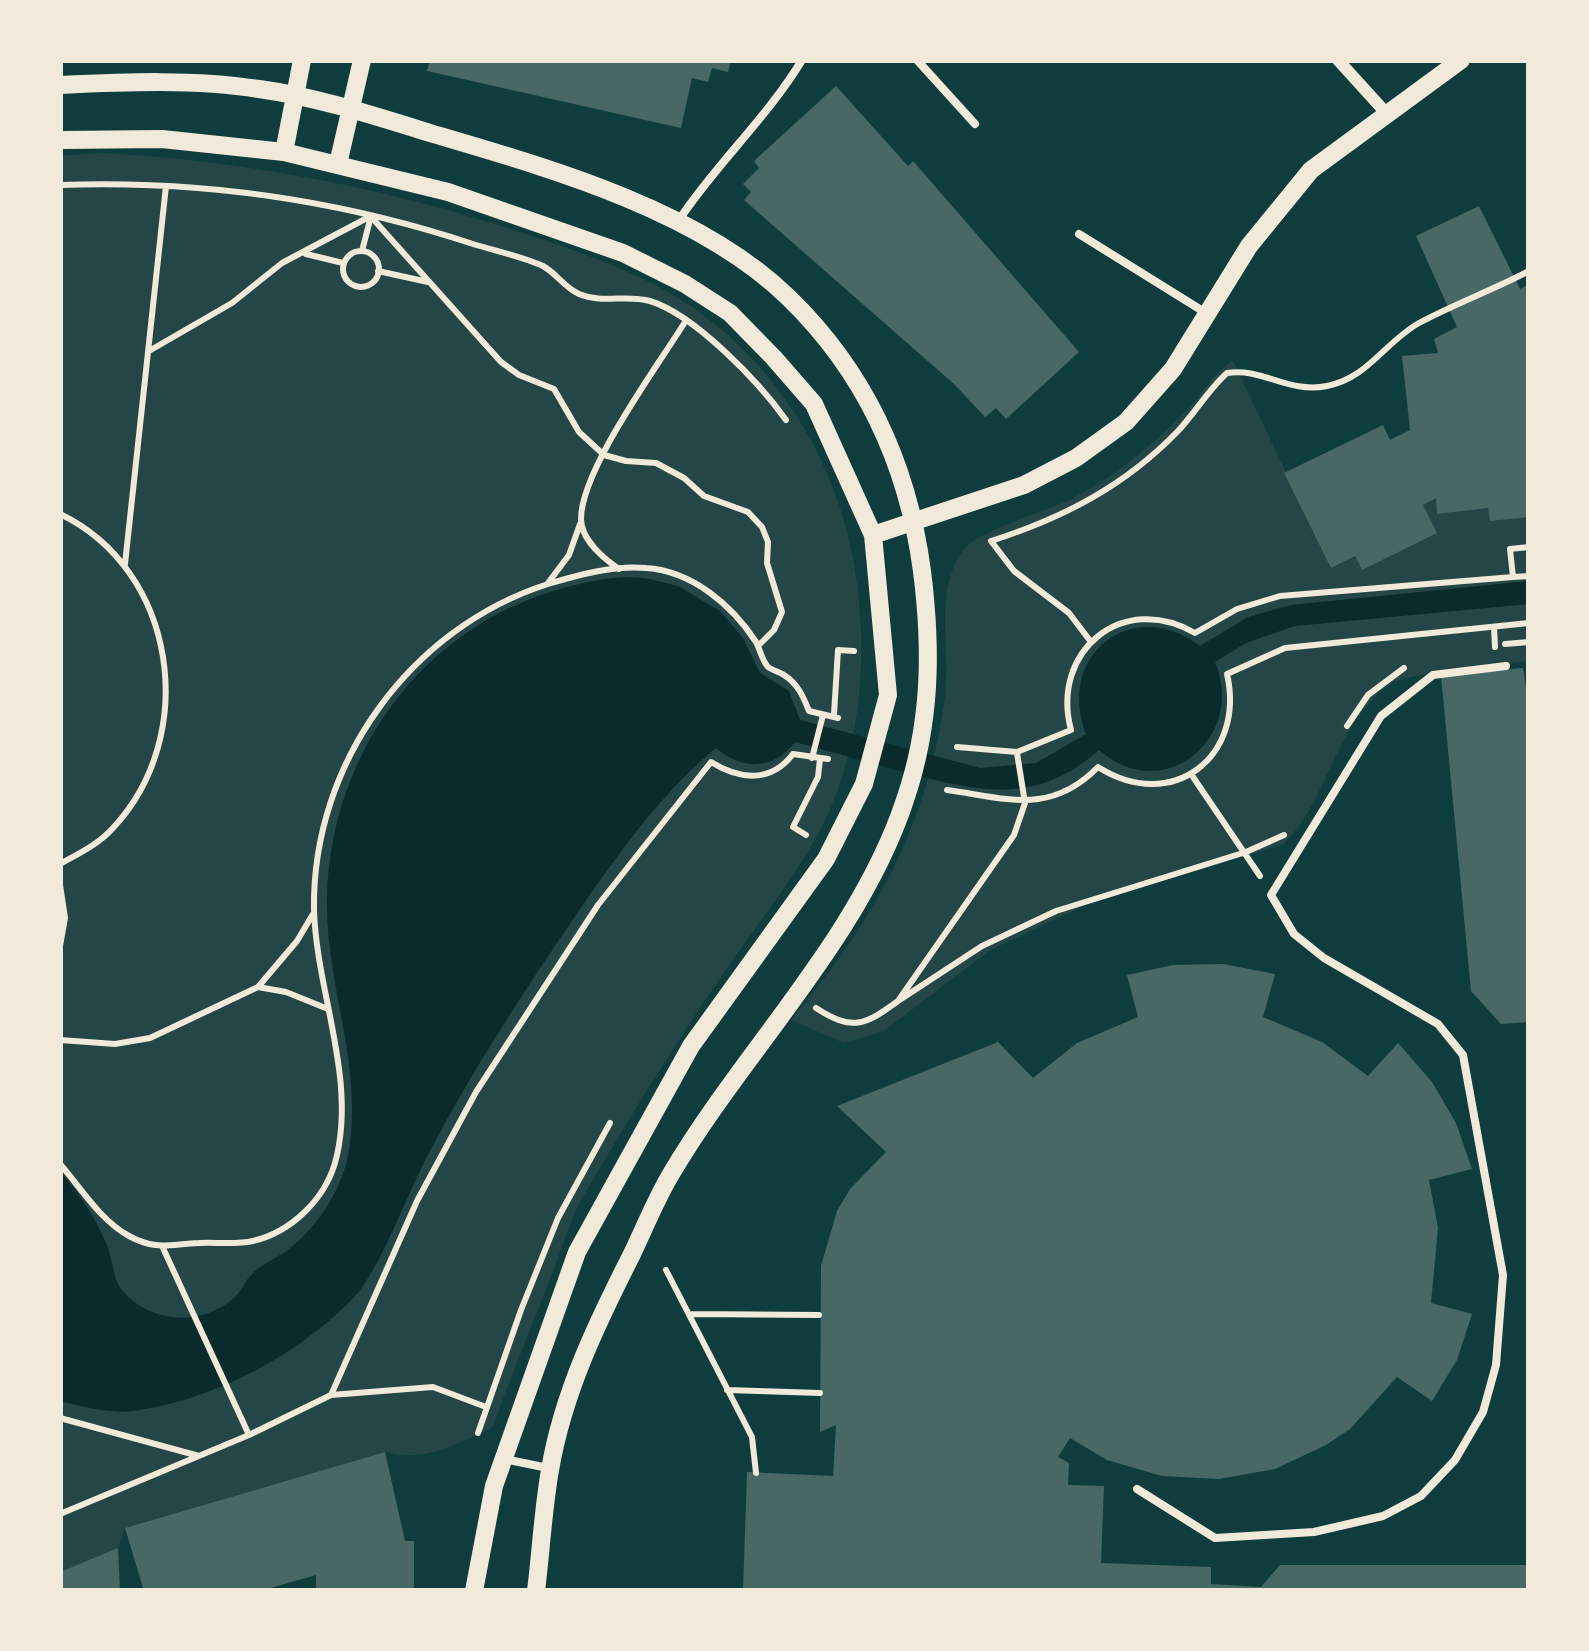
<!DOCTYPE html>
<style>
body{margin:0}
#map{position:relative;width:1589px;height:1651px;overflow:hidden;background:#0f3d3e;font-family:Lora,serif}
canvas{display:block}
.frame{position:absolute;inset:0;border:63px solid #f1e9da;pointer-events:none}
</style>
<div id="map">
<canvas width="1589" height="1651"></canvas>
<div class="frame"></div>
</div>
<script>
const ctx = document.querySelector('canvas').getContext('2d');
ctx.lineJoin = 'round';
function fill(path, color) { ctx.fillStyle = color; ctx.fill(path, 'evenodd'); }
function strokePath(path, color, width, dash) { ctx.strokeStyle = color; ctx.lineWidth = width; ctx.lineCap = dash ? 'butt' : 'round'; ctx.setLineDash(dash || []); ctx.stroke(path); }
const green = new Path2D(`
 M102 153C252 161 396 190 538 238 600 259 664 282 716 325 794 389 845 484 857 584 866 655 862 721 838 789 814 857 763 915 723 974 675 1043 630 1117 587 1190 572 1214 564 1243 554 1269 533 1322 512 1375 492 1428 454 1444 427 1463 385 1452L125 1528 118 1548 60 1572V156Z
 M1233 361 1331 567 1355 556 1361 569 1423 505 1436 498 1438 514 1488 508 1529 517V661C1504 664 1408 673 1391 684 1336 720 1329 799 1284 844L1086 905 990 950 884 1031 844 1043 791 1020C874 922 928 825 945 696 951 649 934 594 961 553 977 529 1049 512 1075 497 1117 474 1157 442 1190 407 1205 391 1213 372 1233 361Z`);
const water = new Path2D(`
 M645 578 678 586 720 611 743 638 760 673 789 691 800 720 980 768 1036 763 1086 734C1056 655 1132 595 1200 646L1248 617 1291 605 1529 581V604L1295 626 1246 643 1215 662C1247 738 1163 807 1099 750 1036 806 979 792 904 772 868 762 831 752 795 742 773 771 742 770 716 748 656 797 609 867 565 931 517 1002 471 1073 431 1149 410 1187 381 1267 356 1295 301 1354 213 1401 132 1411 108 1414 83 1406 60 1401V1171C80 1194 96 1218 108 1248 113 1261 113 1280 122 1290 150 1324 203 1327 235 1297 242 1290 245 1281 251 1275 262 1264 277 1258 289 1249 319 1225 343 1188 349 1150 363 1067 327 988 327 906 327 765 412 637 547 593 580 583 611 575 645 578Z`);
const building = new Path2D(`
 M430 60H731L728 72 712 68 708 82 692 78 681 128 427 71Z
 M836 86 908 166 913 161 1079 352 1006 419 996 408 985 417 954 384 744 200 751 192 743 184 759 168 754 161Z
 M1479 206 1520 289 1529 284V517L1490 521 1488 508 1437 514 1436 498 1423 505 1437 533 1362 570 1355 556 1331 568 1284 473 1383 425 1390 440 1410 430 1402 356 1438 353 1434 339 1457 327 1416 236Z
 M1523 668 1529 707V1022L1501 1024 1471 991 1441 676Z
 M1223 964 1275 974 1263 1017 1322 1042 1368 1076 1398 1043 1432 1082 1456 1123 1472 1169 1429 1180 1438 1228 1431 1303 1472 1314 1457 1360 1432 1401 1397 1377 1350 1429 1326 1445 1275 1469 1219 1479 1162 1476 1107 1460 1070 1438 1058 1457 1069 1463 1068 1485 1104 1486 1101 1563 1211 1567V1584L1261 1587 1280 1565H1529V1591H743L747 1472 833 1476 836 1425 820 1432 821 1266 837 1211 850 1189 886 1152 837 1106 998 1042 1033 1078 1077 1043 1138 1017 1127 975 1173 965Z
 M385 1452 405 1541H414V1591H316V1575L260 1591H144L125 1528Z
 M118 1548 120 1591H60V1572Z`);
const path = new Path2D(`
 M60 185C200 180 340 200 473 244 496 251 521 256 543 266 556 273 564 287 579 294 603 304 626 294 650 301 695 315 759 382 786 420
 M373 219 501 362 519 375 554 389 579 432 604 455 626 461 656 463 684 478 704 496 748 512 762 527 768 542 767 563 782 612 774 630 758 646
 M362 251 371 216
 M343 269a18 18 0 1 1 36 0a18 18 0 1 1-36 0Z
 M306 254 343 263
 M378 271 428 282
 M149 351 232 303 282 263 367 218
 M60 514C177 570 200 735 113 828 99 844 78 854 60 864
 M1529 547 1510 549 1513 577 1529 576
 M125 564 166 186
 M619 569C603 558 581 539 581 519 581 470 657 367 685 322
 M548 583 569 555 580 524
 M1494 627 1495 647
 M1091 642 1069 613 1014 571 991 541C1063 518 1125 486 1178 431 1195 413 1209 389 1227 373 1262 367 1288 394 1327 386 1368 378 1385 342 1419 323 1454 304 1493 290 1529 271
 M1505 644 1529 642
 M834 714 838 650 854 651
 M1347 726 1368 695 1404 668
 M957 747 1017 752 1071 730C1050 651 1123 591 1195 633L1237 609 1280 596 1513 577
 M812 758 823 715
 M1191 774 1260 876
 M947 790C1006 798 1050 816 1098 767 1172 814 1246 757 1227 674L1285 648 1529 623
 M806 835 793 827 818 777 820 759
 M60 885 65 918 60 946
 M258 987 297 941 313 914
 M898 1001 982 946 1056 911 1246 852 1284 835
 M816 1008C853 1032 865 1025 898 1001L1014 835 1025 803 1017 753
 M60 1040 115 1044 150 1038 258 987 286 992 328 1009
 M60 1164C81 1188 100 1220 129 1236 157 1251 169 1244 199 1243 217 1242 235 1245 253 1241 291 1232 324 1200 335 1163 358 1080 316 992 314 909 312 764 410 628 548 584 578 575 614 565 646 568 692 571 732 605 756 642 760 649 762 661 768 667 770 669 781 673 784 675 798 684 803 696 809 711L838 718
 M163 1248 249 1435
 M666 1270 752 1437 756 1473
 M689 1314 819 1315
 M727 1390 820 1393
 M331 1395 433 1387 486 1407
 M60 1418 199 1456
 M478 1433 521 1310 558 1218 610 1123
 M60 1514 249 1435 331 1395 417 1201 476 1092 598 905 711 762C740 780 771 783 793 754L828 759`);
const service = new Path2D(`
 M917 60 975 124
 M679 220C716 164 767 118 802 60
 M1079 234 1206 313
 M504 1459 548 1468
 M1137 1489 1215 1538 1314 1532 1383 1516 1421 1496 1455 1460 1483 1412 1496 1365 1503 1275 1463 1055 1438 1024 1324 958 1294 934 1271 895 1381 716 1433 675 1506 666`);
const minor = new Path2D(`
 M1338 60 1387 114`);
const tertiary = new Path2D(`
 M60 85C125 82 195 79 259 89 317 97 375 116 430 133 549 168 699 210 789 298 866 373 908 466 922 571 932 650 931 724 905 800 859 939 744 1050 671 1174 656 1199 645 1227 632 1254 597 1323 563 1393 550 1470 543 1510 541 1551 536 1591
 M60 140 162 139 284 152 448 192 623 253 685 284 730 313 774 358 814 404 873 535 888 695 864 784 826 859 691 1046 577 1252 494 1486 474 1591
 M284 152 302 60
 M338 164 362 60
 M873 535 1024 485 1076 458 1126 422 1173 369 1249 246 1311 170 1461 60`);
fill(green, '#244646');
fill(water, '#0a2a2b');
fill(building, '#486865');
strokePath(path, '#f1e9da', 6);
strokePath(service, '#f1e9da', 8);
strokePath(minor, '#f1e9da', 12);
strokePath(tertiary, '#f1e9da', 18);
</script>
